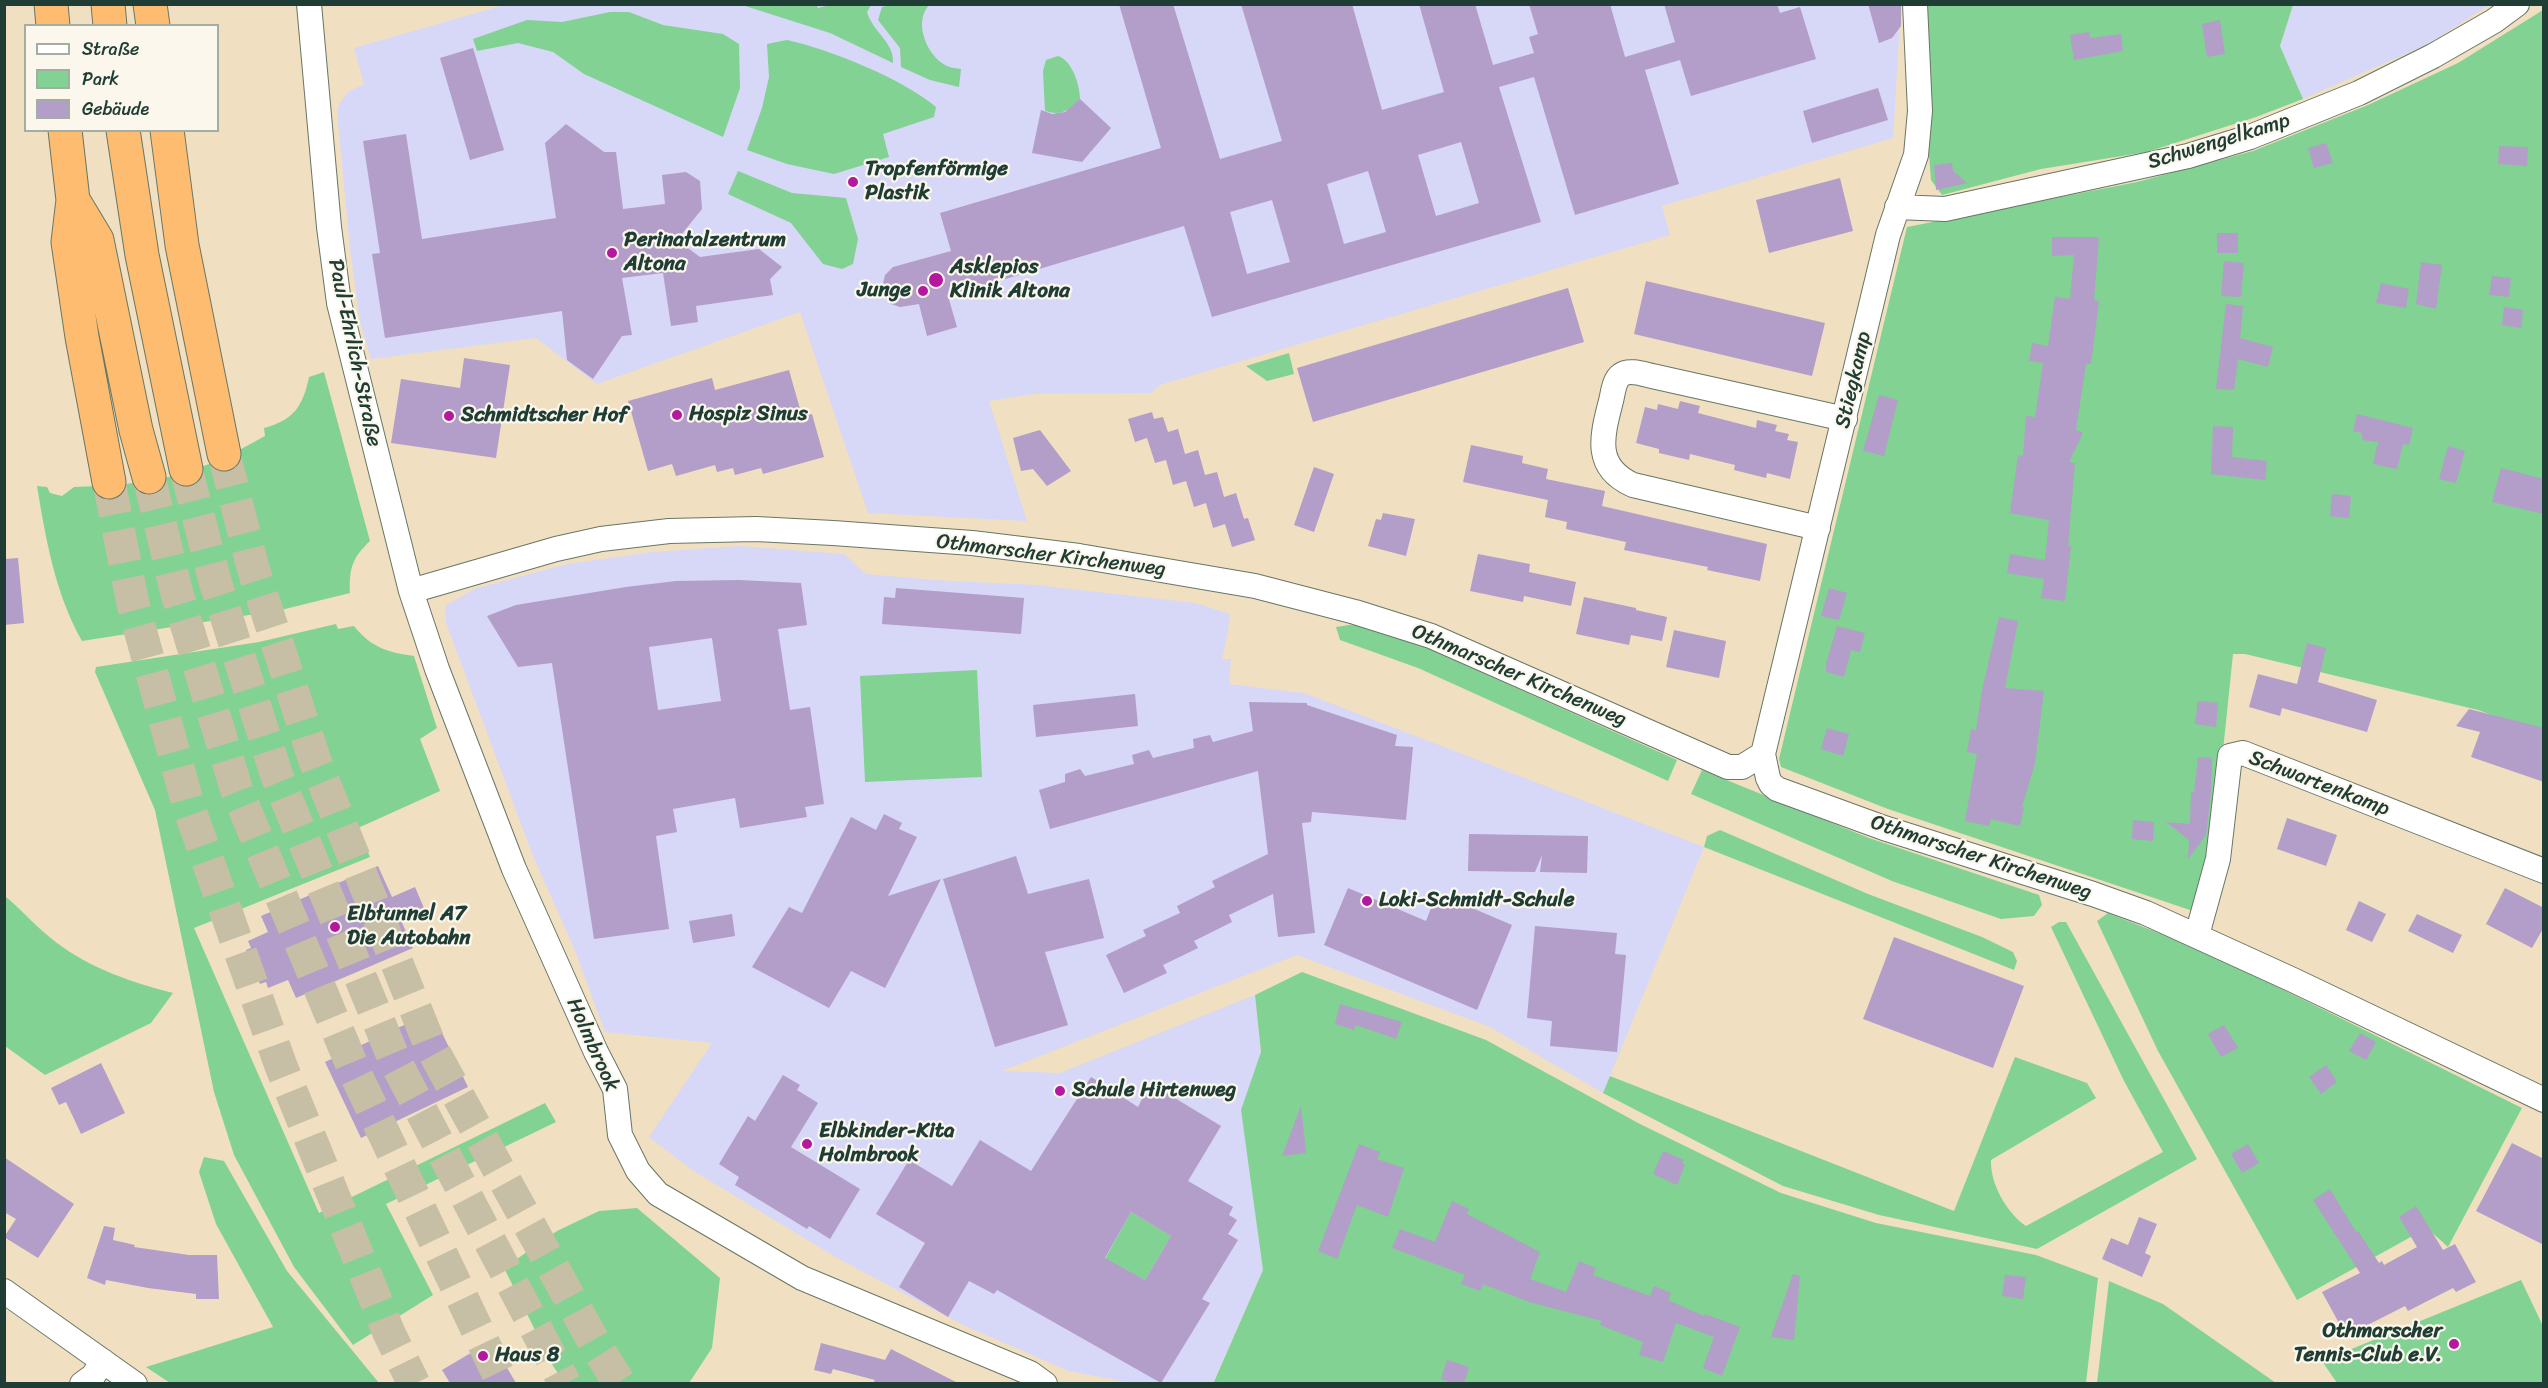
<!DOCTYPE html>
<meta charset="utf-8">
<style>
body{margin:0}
#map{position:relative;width:2548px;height:1388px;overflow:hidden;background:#f0e0c1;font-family:Sriracha,sans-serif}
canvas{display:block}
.frame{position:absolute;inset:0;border:6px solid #1f3d34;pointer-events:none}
.legend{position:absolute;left:24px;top:24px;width:195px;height:108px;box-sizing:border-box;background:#fbf7ec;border:2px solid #a3ada2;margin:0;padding:8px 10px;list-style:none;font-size:18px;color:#1f3d34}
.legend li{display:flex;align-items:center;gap:12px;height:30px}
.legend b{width:30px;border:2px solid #a3ada2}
</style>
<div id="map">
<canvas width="2548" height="1388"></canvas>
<div class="frame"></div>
<ul class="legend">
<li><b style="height:8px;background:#fff"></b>Straße</li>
<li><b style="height:16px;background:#82d293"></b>Park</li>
<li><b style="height:16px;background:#b39dc9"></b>Gebäude</li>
</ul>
</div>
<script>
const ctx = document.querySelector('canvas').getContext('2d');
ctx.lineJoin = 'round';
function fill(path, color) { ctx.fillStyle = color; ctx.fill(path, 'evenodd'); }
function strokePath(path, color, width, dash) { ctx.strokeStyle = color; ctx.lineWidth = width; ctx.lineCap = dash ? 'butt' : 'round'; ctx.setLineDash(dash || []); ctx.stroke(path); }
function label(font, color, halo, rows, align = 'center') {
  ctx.font = font + ' Sriracha,sans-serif'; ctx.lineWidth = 4.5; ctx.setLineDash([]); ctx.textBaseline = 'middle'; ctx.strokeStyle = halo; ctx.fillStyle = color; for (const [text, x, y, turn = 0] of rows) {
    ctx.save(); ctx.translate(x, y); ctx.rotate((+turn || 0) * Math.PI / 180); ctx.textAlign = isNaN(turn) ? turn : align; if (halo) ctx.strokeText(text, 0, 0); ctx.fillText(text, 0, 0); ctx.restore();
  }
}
const built = new Path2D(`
 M504 5H1901L1893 138 1662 206 1670 235 1160 385 1151 393 1035 394 989 401 1027 521 868 513 800 312 597 384 536 338 371 359 360 321 350 249 337 112 339 104 348 92 364 84 354 48Z
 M2293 5H2489L2428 44 2303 99 2280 46Z
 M740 546 844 554 866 574 934 580 1036 585 1195 603 1230 614 1228 632 1222 659H1231L1229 684 1304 693 1704 847 1603 1093 1490 1027 1297 955 1002 1071 1060 1073 1255 995 1261 1052 1242 1110 1263 1270 1213 1383H1131L1069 1371 965 1326 837 1258 692 1170 649 1137 712 1043 605 1032 574 948 533 856 446 623 445 606 474 589 567 564 652 552Z`);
const green = new Path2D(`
 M816 4 818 8 830 5H871L867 12C872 31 895 43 893 63L830 33 742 5Z
 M891 5H929C913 22 927 57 947 66 951 68 957 68 961 69L959 87 930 80 901 67 900 48 878 20 882 7Z
 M1925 5H2293L2280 46 2303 99 2256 117 2147 152 2041 169 1942 195 1931 180 1927 130Z
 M2543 10V734L2478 710 2245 654H2233L2212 857 2196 912 1888 809 1781 767 1779 759 1907 227 2137 182 2253 151 2368 105 2458 63Z
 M610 12H629L663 25 723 34 739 44 740 88 723 137 584 74 553 52 518 43 477 51 473 39 527 20 562 22Z
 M787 40C829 49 903 79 936 107L934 117 883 134 889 157 834 174 787 164 747 150 762 108 769 77 767 44Z
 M1058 56C1072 60 1080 85 1080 99 1069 111 1061 116 1045 111L1043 71 1046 60Z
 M738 171 792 193 846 198 858 239 853 264 842 269 823 264 791 223 728 194Z
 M1289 353 1294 374 1267 381 1246 366Z
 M324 372 370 541C352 558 349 569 350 593L281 610 82 641C55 593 46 540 37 486L47 487 50 493 62 496 74 487 120 485 174 476 221 460 265 436 264 428C294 420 303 406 309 377Z
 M336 624 338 629 354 626C372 648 387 652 414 656L437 728 420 739 440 791 358 828 370 857 194 928 319 1213 545 1103 556 1122 386 1204 433 1295 353 1345 294 1267 234 1155 214 1092 155 810 95 672 96 667 259 642Z
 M1355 624 1427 648 1677 760 1668 781 1418 668 1340 640 1336 627Z
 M977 670 982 777 865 782 860 676Z
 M1702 770 1869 838 2039 895 2042 905 2034 916 2001 919 1892 881 1691 794Z
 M1720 830 1868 894 1982 937 2013 952 2017 961 2014 970 1704 847 1707 836Z
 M5 896C23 911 38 929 57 943 90 968 133 983 173 993L151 1023 45 1075 5 1046Z
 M2108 913 2207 952 2522 1108 2448 1247 2427 1228 2297 1300 2158 1051 2097 921Z
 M2059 922H2066L2197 1159 2037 1249 1879 1215 1783 1186 1603 1093 1610 1076 1954 1211 2015 1057 2087 1083 2096 1098 1991 1160C1990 1184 2007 1213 2026 1226L2163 1152 2124 1081 2051 927Z
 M1302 972 1486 1040 1640 1124 1781 1193 1876 1223 2036 1255 2098 1278 2086 1383 1213 1384 1263 1270 1241 1110 1261 1052 1255 995Z
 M204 1157 224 1161 287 1271 379 1383H170L146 1367 273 1327 216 1224 199 1172Z
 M637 1208 720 1278 712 1348 689 1383H565L553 1366 504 1268 557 1231 599 1211Z
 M1131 1212 1171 1236 1145 1280 1105 1259Z
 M2521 1280 2543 1326V1383H2337L2322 1361Z
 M2109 1281 2163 1304 2276 1383H2097Z`);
const building = new Path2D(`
 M1119 4H1173L1220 159 1282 141 1241 4H1352L1382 110 1444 92 1419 4H1475L1493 65 1534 53 1529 37 1538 34 1529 4H1610L1625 57 1675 42 1664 4H1777L1780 13 1800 7 1816 59 1691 96 1680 60 1645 70 1679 184 1575 215 1534 77 1499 87 1541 222 1212 317 1184 226 948 296 957 327 927 336 919 304 900 307 891 304 886 299 883 284 885 275 893 267 951 251 940 213 1161 148ZM1461 142 1479 203 1436 216 1418 155ZM1368 171 1386 232 1344 244 1327 184ZM1272 200 1290 262 1247 274 1230 212Z
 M1868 4H1901V26L1892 38 1879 43Z
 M2220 20 2225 54 2207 57 2202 24Z
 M2089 32 2090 38 2121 34 2123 51 2074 60 2070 35Z
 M473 48 504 150 470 160 440 58Z
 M1878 88 1888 120 1812 143 1803 111Z
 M1080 99 1111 128 1082 162 1032 153 1041 110 1052 114 1065 112Z
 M566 124 604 152H616L623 209 665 204 662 175 686 172 700 181 702 209 677 240 700 257 759 249 782 267 770 279 773 295 696 306 698 322 671 326 663 273 622 278 632 335 622 336 593 379 567 360 562 311 385 338 372 254 380 253 363 141 406 134 422 239 556 218 545 143Z
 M2326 143 2333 163 2314 168 2308 148Z
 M2499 146 2528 147 2527 166 2498 164Z
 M1952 163 1953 171 1967 183 1936 190 1934 165Z
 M1840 178 1853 231 1769 253 1756 200Z
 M2217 233H2238V253H2217Z
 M2052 237H2099L2094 300 2099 301 2091 364H2086L2076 430 2083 433 2069 462 2075 463 2068 546H2071L2065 601 2041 598 2044 579 2007 573 2010 554 2045 560 2049 520 2010 513 2018 455 2023 456 2026 416 2035 417 2043 363 2029 361 2032 343 2048 346 2055 297 2070 299 2074 255 2052 256Z
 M2224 261 2244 263 2241 297 2221 296Z
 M2421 262 2442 265 2436 309 2416 304Z
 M2492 276 2511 278 2509 297 2489 295Z
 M1646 281 1825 323 1812 376 1634 334Z
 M2381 283 2409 289 2406 308 2376 303Z
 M1568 288 1584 342 1313 422 1297 368Z
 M2226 304 2243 306 2240 338 2273 347 2268 367 2238 359 2234 390 2216 389Z
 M2504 307 2523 310 2521 328 2502 325Z
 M464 358 510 365 496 458 391 443 401 379 460 388Z
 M789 370 802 416 812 414 824 457 763 474 761 468 735 475 733 468 717 472 715 465 676 476 672 464 648 471 628 401 712 378 715 390Z
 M1879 395 1898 400 1884 456 1863 451Z
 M1680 401 1700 406 1698 413 1756 428 1757 420 1777 425 1775 431 1789 434 1787 440 1798 442 1790 479 1767 473 1766 478 1734 470 1735 465 1690 454 1689 460 1659 453V449L1636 443 1645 407 1657 410 1658 404 1678 409Z
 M1152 412 1154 419 1163 417 1168 432 1178 429 1185 454 1198 450 1205 475 1217 472 1224 497 1236 493 1244 519 1248 518 1255 540 1232 547 1225 524 1213 528 1206 503 1194 507 1186 481 1173 485 1166 460 1155 463 1147 438 1135 442 1128 419Z
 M2357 414 2413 428 2409 445 2403 444 2397 469 2373 464 2378 442 2362 440V433L2353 431Z
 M2213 426 2233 427 2232 457 2267 461 2265 480 2211 474Z
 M1040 430 1071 471 1047 486 1033 469 1021 471 1013 438Z
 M1471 445 1523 456 1522 463 1548 469 1546 479 1605 491 1602 506 1767 544 1760 581 1707 570 1708 567 1624 550 1626 542 1566 529 1567 522 1545 517 1548 500 1463 482Z
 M2448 446 2465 451 2456 483 2439 479Z
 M1314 467 1334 474 1314 532 1294 525Z
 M2501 468 2544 479V514L2492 502Z
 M2332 494 2351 496 2349 518 2330 516Z
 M1383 513 1415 519 1406 556 1368 546 1376 519 1381 520Z
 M1478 554 1530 564 1529 572 1576 582 1571 606 1524 596 1523 602 1470 591Z
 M18 558 24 623 4 625V559Z
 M739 580 801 583 807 625 778 629 790 710 810 707 824 804 805 807 807 817 740 828 735 798 673 809 677 832 656 836 669 929 594 939 552 663 518 667 487 616 516 605 626 587 676 581ZM712 638 721 701 658 710 649 647Z
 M896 588 1024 598 1021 634 882 624 884 597 895 598Z
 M1829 588 1847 593 1839 620 1821 616Z
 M1584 597 1636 608V610L1667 617 1662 641 1631 635 1629 645 1576 634Z
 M1999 617 2018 621 2005 688 2044 691 2035 763 2022 807H2024L2020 826 1991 819 1989 826 1965 821 1977 754 1967 752 1971 729 1976 730 1982 690Z
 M1837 626 1865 633 1860 652 1851 650 1844 677 1826 672V664Z
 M1674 630 1726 641 1719 678 1666 667Z
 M2307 643 2326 648 2318 682 2377 700 2367 732 2282 708 2280 716 2249 707 2258 674 2297 684Z
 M1135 694 1138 726 1036 737 1033 705Z
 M2198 701 2218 703 2216 727 2195 724Z
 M1249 702 1307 703V705L1397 735 1395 746 1413 747 1406 820 1312 812 1311 822 1302 823 1315 933 1278 937 1273 894 1229 915 1232 922 1194 941 1198 948 1163 965 1167 973 1124 993 1106 955 1146 936 1143 930 1180 913 1177 906 1215 887 1212 881 1268 854 1258 771 1050 829 1039 790 1065 782V774L1080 769 1085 776 1134 764 1132 755 1149 750 1153 758 1194 748 1193 739 1210 735 1213 742 1253 731Z
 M2469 709 2544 728V782L2471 757 2480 732 2456 726Z
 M1827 728 1849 734 1843 756 1821 749Z
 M2198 757 2212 758 2211 792 2206 835 2188 859 2189 840 2166 822 2190 824 2191 792H2194Z
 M884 814 902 823 899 829 917 837 888 896 941 879 885 988 851 971 829 1008 752 967 789 907 802 913 851 817 876 830Z
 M2287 818 2337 835 2326 866 2277 849Z
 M2133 820 2154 822 2153 841 2132 839Z
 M1469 834 1588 836 1587 873 1540 872 1542 855 1535 872 1468 871Z
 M1016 856 1028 894 1089 879 1104 938 1045 952 1068 1025 995 1047 943 879Z
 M378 866 392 897 415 887 424 908 400 918 413 948 296 998 288 980 268 988 266 982 260 984 246 950 251 948 248 941 268 932 261 916Z
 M1348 888 1426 921 1437 893 1512 925 1477 1010 1324 945Z
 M2505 888 2544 908V927L2532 948 2486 924Z
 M2359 901 2386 914 2372 942 2346 930Z
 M732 914 735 936 693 943 689 921Z
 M2417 914 2462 935 2453 953 2408 931Z
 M1535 926 1617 933 1615 954 1626 955 1617 1052 1550 1046 1552 1021 1527 1018Z
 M1894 937 2024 986 1993 1068 1863 1019Z
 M1340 1004 1402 1022 1396 1039 1356 1025 1354 1030 1335 1024Z
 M432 1012 468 1087 361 1138 325 1062Z
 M2224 1025 2238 1048 2221 1057 2208 1034Z
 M2360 1033 2376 1042 2366 1060 2349 1051Z
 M101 1063 125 1113 81 1134 66 1102 59 1105 51 1088Z
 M2326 1065 2337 1082 2321 1094 2309 1077Z
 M783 1075 800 1085 797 1090 818 1103 791 1147 860 1189 830 1239 809 1226 807 1229 735 1185 739 1177 719 1164 748 1116 755 1121Z
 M1091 1077 1138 1107 1150 1083 1221 1126 1188 1181 1233 1207 1229 1215 1237 1220 1228 1234 1238 1240 1202 1299 1210 1303 1161 1383 997 1290 994 1294 969 1281 948 1317 899 1287 925 1243 876 1214 909 1160 952 1186 980 1140 1031 1171ZM1131 1212 1171 1236 1145 1280 1105 1258Z
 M1301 1106 1306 1153 1282 1156Z
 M2512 1143 2544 1159V1245L2476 1211Z
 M1359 1144 1380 1152 1377 1159 1404 1168 1388 1217 1357 1205 1337 1259 1318 1251Z
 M2248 1144 2259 1163 2242 1173 2231 1154Z
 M1663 1151 1684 1160 1682 1164 1685 1165 1677 1185 1653 1174Z
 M4 1157 74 1204 38 1258 4 1237 16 1219 4 1212Z
 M2330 1189 2356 1232 2358 1231 2379 1263 2382 1261 2384 1265 2417 1247 2399 1217 2416 1206 2443 1250 2455 1244 2476 1282 2456 1292 2453 1288 2408 1311 2405 1306 2346 1336 2322 1292 2360 1273 2313 1200Z
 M1452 1201 1469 1209 1467 1214 1540 1252 1530 1279 1566 1292 1579 1261 1596 1268 1593 1275 1650 1296 1654 1286 1671 1293 1668 1300 1704 1316 1705 1314 1740 1327 1722 1376 1703 1368 1714 1337 1676 1323 1663 1362 1639 1355 1643 1342 1600 1325 1602 1321 1529 1302 1483 1284 1480 1291 1461 1284 1465 1275 1392 1248 1400 1229 1435 1242Z
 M2139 1217 2157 1224 2145 1253 2151 1256 2142 1277 2102 1259 2111 1238 2128 1245Z
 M104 1226 115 1228 113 1240 135 1245 134 1247 189 1255H217L219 1299H196V1294L148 1288 106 1280 105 1285 87 1278Z
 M1793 1274 1800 1276 1794 1340 1771 1337Z
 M2005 1275 2026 1277 2023 1299 2002 1296Z
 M491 1341 516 1383H450L442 1370Z
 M821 1343 885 1360 891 1349 958 1383H873L875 1380 833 1369 831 1374 814 1370Z
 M1447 1360 1469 1367 1464 1383H1454L1441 1379Z`);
const highwayTunnel = new Path2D(`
 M224 454 253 568 315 761 430 1045 595 1344 620 1384
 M186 469 215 581 277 776 395 1061 565 1384
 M149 477 176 590 237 791 357 1077 503 1384
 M109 482 133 604 189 808 281 1066 389 1333 414 1384`);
const minor = new Path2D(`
 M309 4 329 227 339 303 411 591 437 669 514 869 596 1052 615 1089 620 1135 638 1171 658 1194 802 1278 1030 1373 1045 1384
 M1915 4 1920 111 1916 155 1888 235 1763 754 1768 778 1771 784 1777 789 1884 828 2093 894 2146 913 2293 980 2544 1100
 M1897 207 1945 209 2188 156 2250 137 2359 93 2433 56 2494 21 2517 4
 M1818 528 1633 485C1593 467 1602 436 1611 401 1613 393 1614 380 1621 375 1629 369 1643 374 1652 376L1845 419
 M411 591 556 549 601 539 669 531 756 529 833 533 972 543 1079 556 1255 586 1355 612 1431 636 1728 767H1742L1763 754
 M2197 935 2218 859 2230 756 2243 753 2544 871
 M4 1291 135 1384
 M82 1384 93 1376 103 1361`);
const highway = new Path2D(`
 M51 4 53 26
 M108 4 110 26
 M150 4 153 26
 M65 130 73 200 68 242 82 337 109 482
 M123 130 142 255 186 469
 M167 130 182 245 224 454
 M73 200 97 240 136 430 149 477`);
const markers = [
 [853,182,6,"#b5179e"],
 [612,253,6,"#b5179e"],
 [936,280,8,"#b5179e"],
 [923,291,6,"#b5179e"],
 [677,415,6,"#b5179e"],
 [449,416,6,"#b5179e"],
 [1367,901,6,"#b5179e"],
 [335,927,6,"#b5179e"],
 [1060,1091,6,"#b5179e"],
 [807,1144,6,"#b5179e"],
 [2454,1344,6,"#b5179e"],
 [483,1356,6,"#b5179e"]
];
const streetNames = [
 ["Schwengelkamp",2219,142,-17],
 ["Paul-Ehrlich-Straße",354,353,78],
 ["Stiegkamp",1854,380,-77],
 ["Othmarscher Kirchenweg",1051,556,7],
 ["Othmarscher Kirchenweg",1519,676,23],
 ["Schwartenkamp",2319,784,21],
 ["Othmarscher Kirchenweg",1981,858,18],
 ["Holmbrook",592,1045,66]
];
const poiNames = [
 ["Tropfenförmige",865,170],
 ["Plastik",865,194],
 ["Perinatalzentrum",624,241],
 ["Altona",624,265],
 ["Asklepios",950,268],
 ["Klinik Altona",950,292],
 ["Junge",911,291,"right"],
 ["Hospiz Sinus",689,415],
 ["Schmidtscher Hof",461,416],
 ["Loki-Schmidt-Schule",1379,901],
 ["Elbtunnel A7",347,915],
 ["Die Autobahn",347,939],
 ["Schule Hirtenweg",1072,1091],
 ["Elbkinder-Kita",819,1132],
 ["Holmbrook",819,1156],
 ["Othmarscher",2442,1332,"right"],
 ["Tennis-Club e.V.",2442,1356,"right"],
 ["Haus 8",495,1356]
];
fill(built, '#d7d7f8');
fill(green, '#82d293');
fill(building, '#b39dc9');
strokePath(highwayTunnel, '#c6bfa5', 33, [33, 16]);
strokePath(minor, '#687665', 26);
strokePath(highway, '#687665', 35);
strokePath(minor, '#fff', 24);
strokePath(highway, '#fdbc6f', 33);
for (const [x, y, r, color] of markers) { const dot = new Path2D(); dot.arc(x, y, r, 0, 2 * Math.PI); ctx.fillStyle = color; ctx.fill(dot); strokePath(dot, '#fbf7ec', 2); }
label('21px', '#1f3d34', '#fbf7ec', streetNames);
label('bold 21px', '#1f3d34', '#fbf7ec', poiNames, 'left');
</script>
